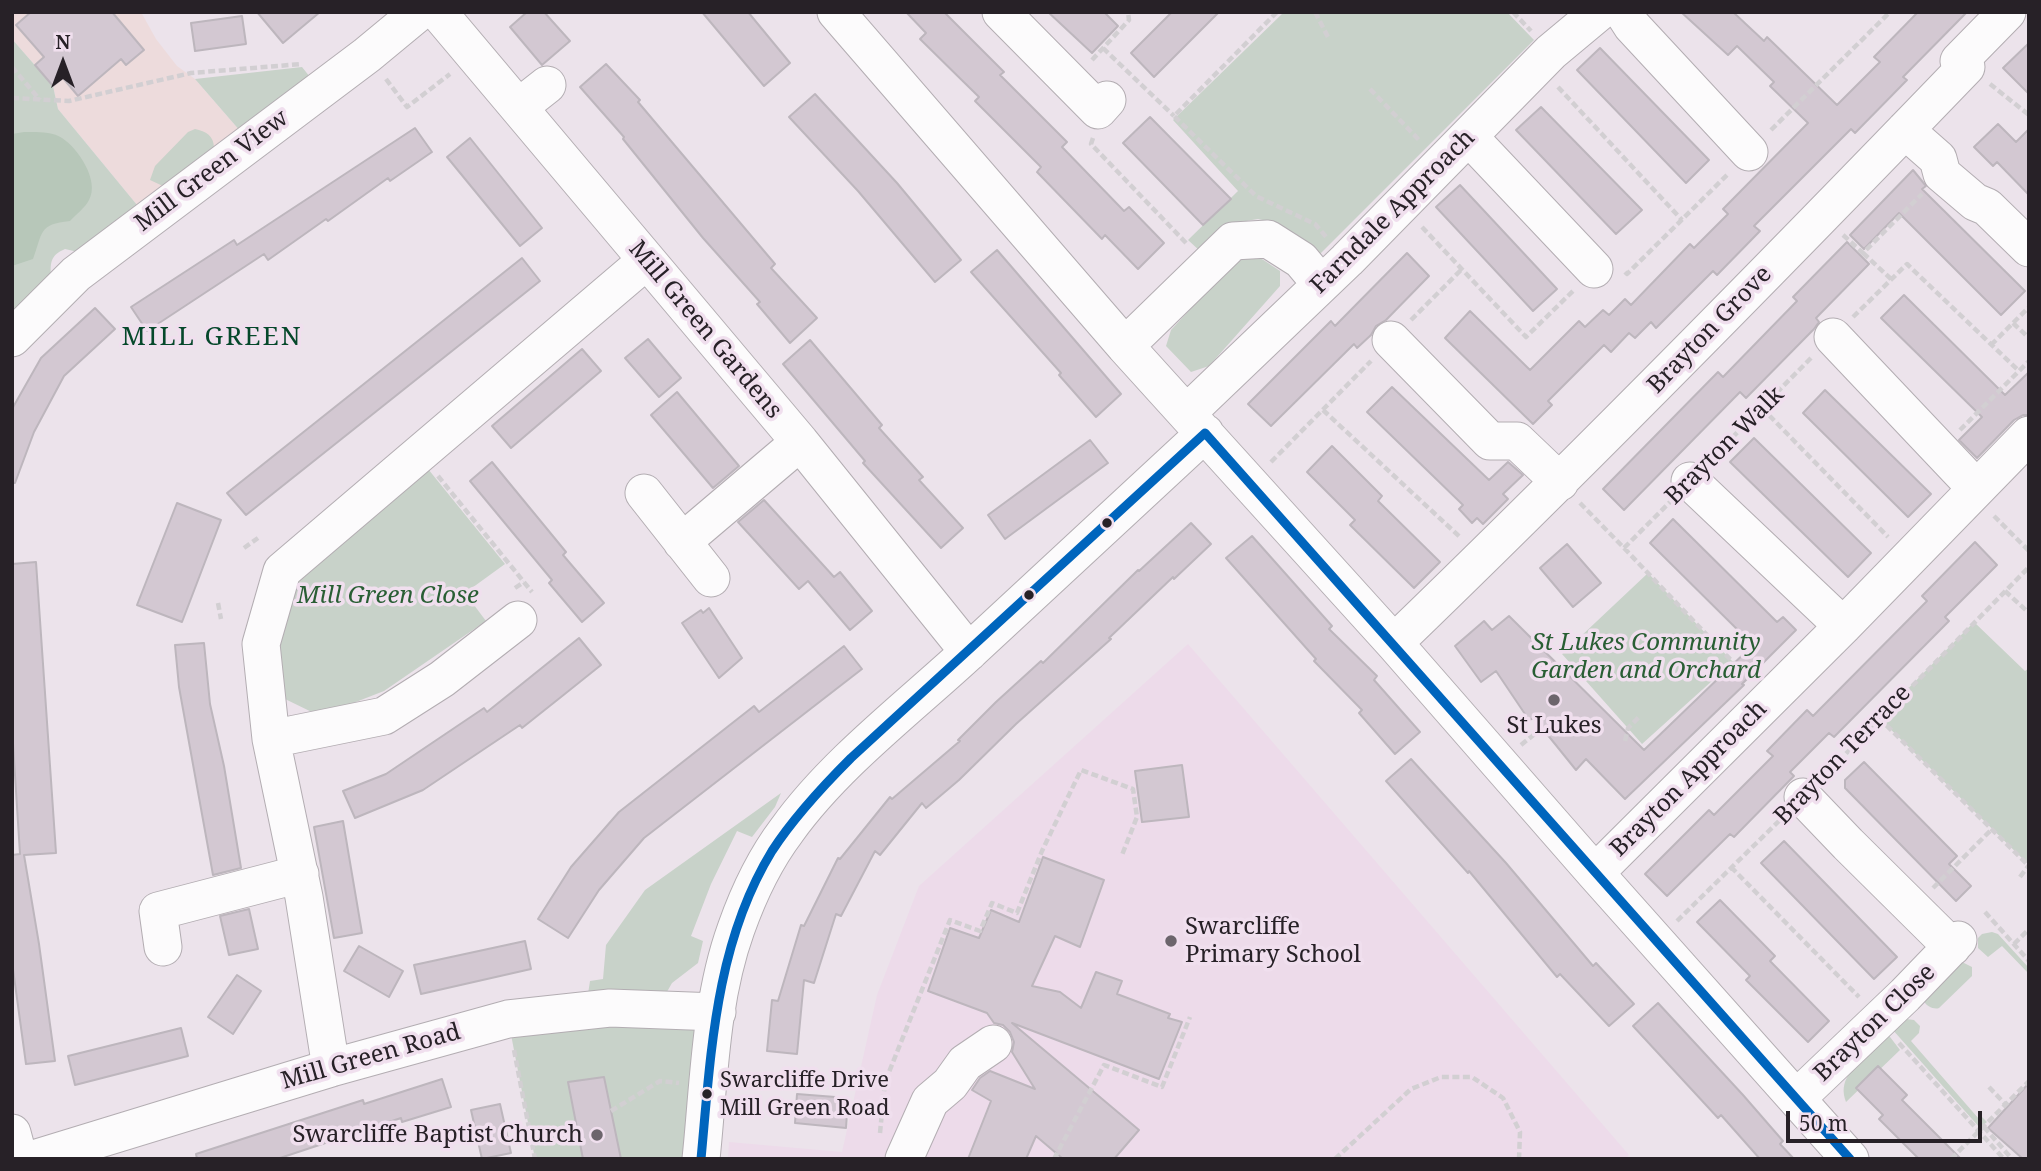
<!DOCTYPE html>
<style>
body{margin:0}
#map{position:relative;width:2041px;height:1171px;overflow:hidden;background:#ece3eb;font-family:"Noto Serif",serif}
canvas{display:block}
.frame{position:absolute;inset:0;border:14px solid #272127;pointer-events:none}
.north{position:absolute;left:28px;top:28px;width:70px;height:70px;-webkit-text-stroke:5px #f0dfee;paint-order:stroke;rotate:0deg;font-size:19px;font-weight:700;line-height:28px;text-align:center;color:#272127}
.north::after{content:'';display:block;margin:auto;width:24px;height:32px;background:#272127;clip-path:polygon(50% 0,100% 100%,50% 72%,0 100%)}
.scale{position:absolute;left:1786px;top:1111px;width:196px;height:32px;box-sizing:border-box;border:4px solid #272127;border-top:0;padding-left:9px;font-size:21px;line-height:24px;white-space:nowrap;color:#272127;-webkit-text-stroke:5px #f0dfee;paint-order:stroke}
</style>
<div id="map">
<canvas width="2041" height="1171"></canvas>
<div class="frame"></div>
<div class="north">N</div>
<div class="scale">50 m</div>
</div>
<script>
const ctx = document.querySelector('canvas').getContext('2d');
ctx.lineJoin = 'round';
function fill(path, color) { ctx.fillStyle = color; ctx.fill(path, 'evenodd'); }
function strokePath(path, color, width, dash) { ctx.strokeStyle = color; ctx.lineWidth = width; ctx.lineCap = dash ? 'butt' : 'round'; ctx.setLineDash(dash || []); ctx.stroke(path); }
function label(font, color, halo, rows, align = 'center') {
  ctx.font = font + ' "Noto Serif",serif'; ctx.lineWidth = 7; ctx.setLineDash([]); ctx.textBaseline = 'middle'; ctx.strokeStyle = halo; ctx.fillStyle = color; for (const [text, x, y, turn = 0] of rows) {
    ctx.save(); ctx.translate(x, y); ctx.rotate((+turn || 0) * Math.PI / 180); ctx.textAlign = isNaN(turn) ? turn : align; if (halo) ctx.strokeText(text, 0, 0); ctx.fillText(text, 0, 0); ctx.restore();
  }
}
const commercial = new Path2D(`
 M12 12H141L156 39 177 66 195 79 241 132 142 211 58 109 53 86 12 39Z`);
const built = new Path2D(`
 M1188 644 1629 1155 1625 1159H728L729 1142 842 1152 877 995 919 886Z`);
const green = new Path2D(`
 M1284 12H1507L1534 40 1310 264 1287 231 1272 222 1258 219 1234 223 1201 252 1188 240 1238 191 1173 120Z
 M12 39 53 86 58 109 142 211 78 252 65 249C51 255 50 262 51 276L12 324Z
 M302 67 314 82 241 132 195 79Z
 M195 129C206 131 214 136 214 148L165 187 150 180 155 166 188 132Z
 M1240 255H1256L1280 271V286L1209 366 1191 372 1166 346 1171 330Z
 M424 464 505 564 465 593 486 621 384 691 320 716 285 699 276 637 304 568Z
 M1648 573 1733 662 1642 744 1562 654Z
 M1974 622 2025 671 2029 668V865L1879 718Z
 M781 793 775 807 752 837 737 831 711 884 691 936 703 941 698 963 672 983 664 997 588 994 590 981 603 979 606 945 645 890Z
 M1992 932 1998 934 2029 968V974L2002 946 1988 957 1978 948V938L1982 934Z
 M1962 962 1972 967V976L1939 1008C1934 1010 1926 1006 1924 1001Z
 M717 1012 701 1159H535L508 1019Z
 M1906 1019 1914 1020 1920 1026 1919 1033 1911 1041 1979 1119 1982 1117 1987 1122 1980 1128 1892 1029Z
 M1887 1033 1900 1050 1846 1102C1842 1092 1843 1083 1849 1074Z`);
const forest = new Path2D(`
 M24 132C35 132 52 131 62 138 78 148 100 181 89 200 85 208 76 214 70 221 38 224 43 233 33 259L12 266V134Z`);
const building = new Path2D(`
 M31 12H112L144 50 126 65 121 59 78 96 63 78 53 86 35 65 44 57 16 25Z
 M257 12H320L283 43Z
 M527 12H544L570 41 542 65 510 27Z
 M702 12H748L790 63 764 86Z
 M906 12H944L1004 72 1000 75 1067 142 1062 147 1124 211 1129 207 1164 243 1138 269 1105 235 1102 239 1037 172 1041 167 975 101 979 97 920 39 926 33Z
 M1048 12H1104L1118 26 1092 53Z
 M1172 12H1219L1154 77 1131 53Z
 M1681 12H1733L1764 41 1767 37 1837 105 1880 62 1874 57 1918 12H1967L1903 77 1907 80 1855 133 1851 129 1754 226 1760 231 1717 275 1713 271 1656 328 1651 322 1635 338 1629 333 1611 352 1604 345 1548 401 1552 405 1533 424 1445 338 1470 311 1530 370 1579 321 1585 327 1603 310 1609 315 1625 299 1631 305 1690 244 1694 248 1728 214 1723 209 1808 123 1770 86 1774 82 1737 46 1728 55Z
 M242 16 246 44 195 51 191 23Z
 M2029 43V94L2003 68Z
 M1600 48 1709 160 1686 183 1577 70Z
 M606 64 640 100 638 102 775 264 771 268 817 318 790 343 757 304 760 302 703 238 623 139 624 137 580 87Z
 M815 94 897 183 961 260 935 282 858 191 789 117Z
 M1541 107 1642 210 1616 234 1516 130Z
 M1150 117 1231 199 1203 225 1123 143Z
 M1998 124 2016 142 2029 129V195L1997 162 1993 166 1974 147Z
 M415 128 432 152 390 181 388 178 328 221 326 219 268 260 264 254 147 331 131 307 234 240 237 245Z
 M470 138 542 228 520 246 447 157Z
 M1913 170 1926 186 1922 189 2025 291 2001 315 1899 213 1864 249 1850 235Z
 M1460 185 1557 289 1533 311 1436 207Z
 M1847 242 1869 264 1816 318 1819 322 1814 329 1746 398 1740 392 1624 510 1603 489 1718 372 1723 377 1797 301 1793 297Z
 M997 250 1121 394 1096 417 1059 375 1061 373 971 272Z
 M1407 253 1429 276 1386 320 1376 326 1371 335 1357 348 1354 344 1271 426 1248 404 1331 321 1335 326Z
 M522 258 540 281 246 515 227 493Z
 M1904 295 2005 395 2029 372V415H2023L2014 420 1977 458 1959 440 1982 417 1881 318Z
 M95 308 115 329 64 376 34 432 15 483H12V409L41 358Z
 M648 339 681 378 659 397 625 358Z
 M810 340 882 425 879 428 923 477 919 480 963 528 941 548 863 463 865 461 783 364Z
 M582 349 601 371 511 448 492 426Z
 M1392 387 1489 480 1508 462 1523 475 1503 494 1508 499 1483 524 1477 518 1472 523 1459 509 1463 505 1367 412Z
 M1825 390 1931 494 1908 517 1803 413Z
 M677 392 739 466 713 488 651 415Z
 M1754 438 1871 553 1848 577 1730 462Z
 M1090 440 1108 463 1005 539 988 515Z
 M1332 446 1382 496 1378 501 1440 562 1414 588 1350 525 1355 520 1307 472Z
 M492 462 566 552 563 555 604 603 582 622 549 583 552 580 470 481Z
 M764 500 834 577 840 572 872 611 850 630 808 581 799 589 738 522Z
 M177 503 221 520 182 622 137 605Z
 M1673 519 1777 622 1783 617 1796 630 1742 684 1744 685 1625 799 1586 759 1576 770 1534 718 1529 720 1496 671 1481 682 1455 646 1484 621 1492 630 1509 616 1644 750 1753 645 1650 543Z
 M1191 523 1211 544 1174 579 1173 577 1109 638 1111 639 1016 724 959 780 926 808 922 803 880 855 875 851 841 916 836 914 814 983 804 980 797 1054 767 1051 772 1000 778 1001 801 925 804 926 838 858 840 859 890 797 892 799 960 741 958 740 996 702 1041 661 1043 663 1138 570 1139 571Z
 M1252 536 1332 626 1329 629 1377 676 1374 680 1420 732 1395 754 1359 713 1362 710 1314 661 1316 659 1226 558Z
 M1975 542 1997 565 1945 617 1949 621 1834 737 1829 733 1790 772 1794 776 1734 837 1730 834 1667 896 1645 874 1709 810 1714 815 1773 756 1767 751 1807 710 1813 716 1927 601 1922 596Z
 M1567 544 1601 583 1573 607 1540 568Z
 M36 562 56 853 24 855 39 944 55 1061 26 1064 12 962V855L20 854 12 728V564Z
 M709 608 742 658 719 678 682 623 701 610 703 613Z
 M579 638 601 665 561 697 522 728 520 725 423 790 355 818 343 791 386 774 484 708 487 712Z
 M204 643 210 704 224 766 241 868 213 875 179 687 175 645Z
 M844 646 862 669 644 838 599 890 568 938 538 919 571 867 619 812 754 706 759 712Z
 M1411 759 1506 863 1593 966 1596 963 1634 1004 1609 1026 1560 974 1557 977 1469 871 1468 873 1386 781Z
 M1864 762 1957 856 1949 864 1971 886 1956 901 1845 788V780Z
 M1182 765 1189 817 1142 822 1135 771Z
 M343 821 362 933 334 938 314 827Z
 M1784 841 1897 957 1874 979 1761 863Z
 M1043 857 1104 880 1080 947 1055 936 1032 986 1060 992 1081 1008 1096 972 1122 981 1117 994 1170 1014 1168 1018 1182 1022 1159 1079 1012 1023 1139 1130 1114 1159H1063L1036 1136 1026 1159H968L991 1101 972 1090 980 1078 990 1071 1035 1089 1012 1052 1014 1042 1010 1032 1003 1025 994 1023 987 1013 928 991 950 928 979 938 991 910 1019 922Z
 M1720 900 1775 956 1770 961 1829 1021 1808 1042 1746 980 1750 976 1697 922Z
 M249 909 258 949 229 955 220 916Z
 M525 941 531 969 421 994 414 965Z
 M359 946 403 971 389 997 344 971Z
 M237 975 261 991 233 1034 208 1017Z
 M1658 1003 1743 1095 1783 1141 1780 1144 1794 1159H1760L1721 1115 1718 1118 1633 1026Z
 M181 1028 188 1056 75 1085 68 1056Z
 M1878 1066 1907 1095 1902 1100 1961 1159H1919L1879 1119 1883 1115 1856 1088Z
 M604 1077 621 1159H583L568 1082Z
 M442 1079 451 1107 402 1122 401 1118 277 1159H197L196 1154 363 1100 364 1104Z
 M2029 1083V1159H2023L1988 1128Z
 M797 1094 848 1098 846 1128 795 1123Z
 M500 1104 511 1153 482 1159 471 1110Z`);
const path = new Path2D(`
 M1277 12 1174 116 1256 196 1315 224 1328 239
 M1315 12 1329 39
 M1513 12 1531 31
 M1103 48 1174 116
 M1092 60 1129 20 1128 12
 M12 67 40 100
 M386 79 407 107 450 74
 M1990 84 2029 115
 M1558 87 1682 220
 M1370 89 1421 142
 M12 98 69 101 191 73 302 64
 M1771 130 1890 12
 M1093 138 1091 144 1188 245
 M1422 227 1526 337 1574 290
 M1843 235 1863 253 1922 194
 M1863 253 1891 279
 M1625 272 1627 274 1728 174
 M1853 317 1907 264 2019 371
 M1411 320 1462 269
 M2013 323 2029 338
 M1991 345 2029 307
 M1762 408 1888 537
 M1323 410 1461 538
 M1960 430 2029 361
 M1710 460 1812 357
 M1271 462 1371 361
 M438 476 532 592
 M1580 503 1624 548 1670 502
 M1994 516 2029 551
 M244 548 258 538
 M1624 548 1749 679
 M515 588 524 582
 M2005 591 2029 613
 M218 603 221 619
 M1879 718 2029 866
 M1625 741 1628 728 1639 717
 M1521 745 1542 728
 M1824 776 2029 567
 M1731 867 1859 997
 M2020 877 2029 865
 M1933 888 1992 829
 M1985 912 2029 961
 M1677 921 1783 817
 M2014 944 2029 929
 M1899 1043 2004 1159
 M514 1050 535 1159
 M1989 1087 2006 1105
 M611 1111 660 1081 679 1083
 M1984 1127 2012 1159
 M880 1133 885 1082 950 920 980 931 992 903 1017 913 1042 851 1081 770 1133 789 1137 817 1122 855
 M1054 1159 1104 1065 1162 1087 1190 1017
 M1335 1159 1411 1089 1441 1077H1472L1503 1098 1520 1132 1519 1159
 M1951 1159 2029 1081`);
const minor = new Path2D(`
 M438 12 800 442 969 652
 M836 12 1125 346 1394 643 1595 873 1850 1159
 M1001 12 1098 110 1107 100
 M1623 12 1632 26 1749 152
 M519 107 547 85
 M1905 130 1938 159 1942 174 1975 202 1987 207 2029 248
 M1469 137 1594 269
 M1833 337 1976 488
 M12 338 76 274 367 55 419 12
 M1391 340 1490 441H1517L1560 482
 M1125 346 1233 241 1268 239 1301 260 1321 284
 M1188 412 1347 260 1551 52 1599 12
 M1690 481 1843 626
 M644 493 711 578
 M682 542 800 442
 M1394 643C1589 455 1778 262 1966 67L1959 61 2007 12
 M271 739 384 716 442 679 518 620
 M1803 797 1848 844 1952 947
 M1595 873 1843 626 2029 435
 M163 947 158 911 300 874
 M331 1068 304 897 271 739 261 644 282 571 646 261
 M1797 1098 1905 995 1958 940
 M12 1133 19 1159
 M34 1159 331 1068 508 1019 610 1008 717 1012
 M701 1159C709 1083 710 1001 736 929 748 895 765 859 787 830 835 763 912 705 972 649 1050 577 1128 505 1205 433
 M904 1159 930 1101 950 1084 965 1063 993 1044`);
const bus1 = new Path2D(`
 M1205 433 1850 1159
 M701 1159C711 1053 715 944 772 851 794 817 822 787 851 758L1205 433`);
const markers = [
 [1107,523,6,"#272127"],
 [1029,595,6,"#272127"],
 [1554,700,7,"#6c656c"],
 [1171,941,7,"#6c656c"],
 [707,1094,6,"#272127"],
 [597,1135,7,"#6c656c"]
];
const busNames = [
 ["Swarcliffe Drive",720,1081],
 ["Mill Green Road",720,1109]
];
const streetNames = [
 ["Mill Green View",212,171,-37],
 ["Farndale Approach",1393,212,-45],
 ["Mill Green Gardens",705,330,50],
 ["Brayton Grove",1710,330,-46],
 ["Brayton Walk",1725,446,-45],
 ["Brayton Terrace",1843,755,-46],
 ["Brayton Approach",1689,779,-45],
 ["Brayton Close",1875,1023,-44],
 ["Mill Green Road",371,1057,-16]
];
const parkNames = [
 ["Mill Green Close",388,596],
 ["St Lukes Community",1646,643],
 ["Garden and Orchard",1646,671]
];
const poiNames = [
 ["St Lukes",1554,726],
 ["Swarcliffe",1185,927,"left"],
 ["Primary School",1185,955,"left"],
 ["Swarcliffe Baptist Church",583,1135,"right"]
];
const neighbourhoodNames = [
 ["MILL GREEN",212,338]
];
fill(commercial, '#eddbdc');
fill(built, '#eddbea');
fill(green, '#c8d2c9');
fill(forest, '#b7c7b9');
fill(building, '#d3c8d2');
strokePath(building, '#bdb6bd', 2);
strokePath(minor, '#b3adb2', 39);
strokePath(path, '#d2cfd2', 4.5, [7, 3.5]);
strokePath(minor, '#fcfbfc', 37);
strokePath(bus1, '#0065bd', 9);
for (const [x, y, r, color] of markers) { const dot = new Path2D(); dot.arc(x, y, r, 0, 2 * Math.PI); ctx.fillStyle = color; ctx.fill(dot); strokePath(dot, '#f0dfee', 2.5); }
label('22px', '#272127', '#f0dfee', busNames, 'left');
label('24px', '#272127', '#f0dfee', streetNames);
label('italic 24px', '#295e34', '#f0dfee', parkNames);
label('24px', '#272127', '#f0dfee', poiNames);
ctx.letterSpacing = '2px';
label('26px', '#06482b', '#f0dfee', neighbourhoodNames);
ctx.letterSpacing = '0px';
</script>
